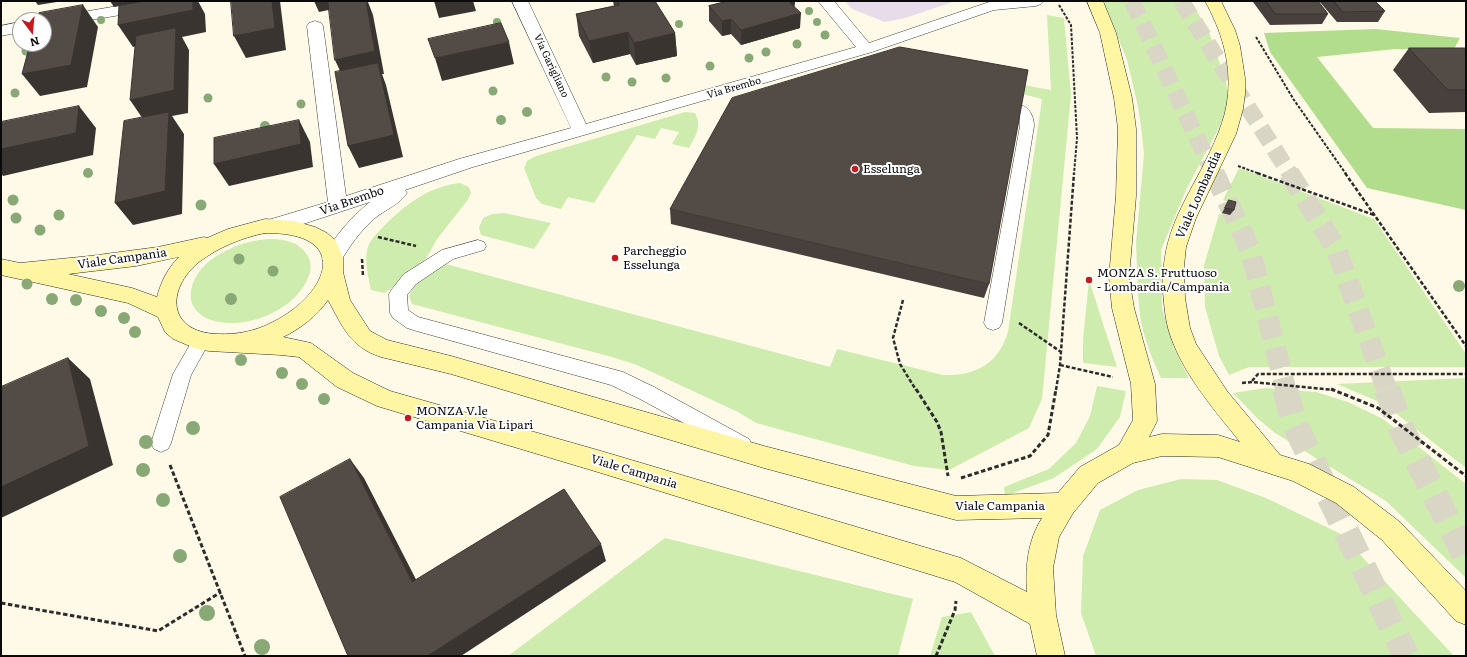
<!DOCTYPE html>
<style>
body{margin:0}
#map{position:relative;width:1467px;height:657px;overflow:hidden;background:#fffae7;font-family:Literata,serif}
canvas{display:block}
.frame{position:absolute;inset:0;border:2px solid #0a0a0a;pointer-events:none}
.north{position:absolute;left:12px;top:12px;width:40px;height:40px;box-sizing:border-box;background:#fff;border:1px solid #9d9d9d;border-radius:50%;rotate:164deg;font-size:11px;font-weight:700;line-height:16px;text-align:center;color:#0a0a0a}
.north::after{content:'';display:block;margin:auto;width:14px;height:18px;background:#c31921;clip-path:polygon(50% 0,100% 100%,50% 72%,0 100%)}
</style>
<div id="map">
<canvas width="1467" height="657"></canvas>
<div class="frame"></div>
<div class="north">N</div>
</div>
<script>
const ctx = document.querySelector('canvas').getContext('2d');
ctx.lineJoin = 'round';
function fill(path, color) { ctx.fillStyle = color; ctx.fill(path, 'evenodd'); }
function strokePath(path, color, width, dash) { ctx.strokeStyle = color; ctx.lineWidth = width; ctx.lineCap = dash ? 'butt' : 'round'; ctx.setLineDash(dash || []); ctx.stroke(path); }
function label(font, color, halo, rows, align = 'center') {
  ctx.font = font + ' Literata,serif'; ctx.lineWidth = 4; ctx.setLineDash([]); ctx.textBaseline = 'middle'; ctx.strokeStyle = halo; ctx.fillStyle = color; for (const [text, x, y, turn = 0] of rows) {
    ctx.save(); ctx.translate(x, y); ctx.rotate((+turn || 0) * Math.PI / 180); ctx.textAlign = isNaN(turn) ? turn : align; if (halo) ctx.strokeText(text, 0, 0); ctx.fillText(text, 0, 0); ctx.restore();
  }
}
const industrial = new Path2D(`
 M845 1H956L905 18 885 22 852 9Z`);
const green = new Path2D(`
 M1103 1H1191L1209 32 1226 81 1228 97 1226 108 1220 126 1186 190 1161 250 1162 308 1174 348 1189 378H1161L1152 358 1143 331 1140 316 1138 295 1136 243 1144 154 1141 126 1137 102 1127 60Z
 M1047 15 1064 18 1071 95 1042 399 1029 428 949 470 914 466 756 423 738 412 637 365 612 357 412 304 409 296 414 286 442 263 830 367 837 349 943 375C976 376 998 364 1008 332L1042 99 1022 94 1023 85 1051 90Z
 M685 112 695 113C702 127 696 135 689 148L672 144 679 132 661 128 655 139 637 135 594 203 568 197 561 209 542 204 536 198 524 168 527 161 536 156Z
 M1239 168 1374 219 1466 354V367H1249L1229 375 1219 356 1205 307 1204 265 1219 214 1230 217 1236 205 1223 200Z
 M460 183 469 187 471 193 467 201 437 239 430 252 422 264 410 270 393 287 384 293 371 290C368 275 363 258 369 244 373 237 380 230 385 225 406 204 430 186 460 183Z
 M504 213 551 223 534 249 481 235 479 228 483 218 492 214Z
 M269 239C282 239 297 241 305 252 311 259 312 267 309 275 299 306 257 325 227 323 217 322 206 320 199 313 192 307 190 300 191 291 196 258 241 240 269 239Z
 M1089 280 1117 367 1083 363V339Z
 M1466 378V468L1384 404 1337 384Z
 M1097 386 1126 391 1120 417 1097 449 1054 478 1005 496 1004 487 1049 469 1076 443 1090 416Z
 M1266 388 1316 392 1348 402 1383 419 1466 484V578L1386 501 1275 433 1257 418 1233 393Z
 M1181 479 1217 480 1266 498 1341 534 1454 656H1096L1081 613 1083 556 1100 510 1138 490Z
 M665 538 913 599 898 656H508Z
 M971 612 995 656H930L942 617Z`);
const forest = new Path2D(`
 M1376 29 1460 38 1454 49H1395L1317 57 1373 128 1466 129V210L1367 188 1270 52 1264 33Z`);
const highwayTunnelFar2 = new Path2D(`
 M1132 1 1214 174
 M1181 1 1290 174`);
const highwayTunnelFar1 = new Path2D(`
 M1214 173 1250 249 1286 390
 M1289 173 1336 248 1387 390`);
const highwayTunnel = new Path2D(`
 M1285 389 1294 423 1406 656
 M1387 389 1401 428 1466 557`);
const pathFar2 = new Path2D(`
 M1059 5 1071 25 1077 138 1074 174
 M1256 37 1294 100 1346 174
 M1238 166 1260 174`);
const pathFar1 = new Path2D(`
 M1257 173 1374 215
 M1345 173 1466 346
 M378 237 416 246
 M362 259 363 276
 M903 300 893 338 900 364 916 390
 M1019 323 1061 352
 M1060 365 1113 377
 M1252 381 1258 374H1466
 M1242 383 1252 382 1334 390
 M1056 390 1060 365 1074 173`);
const path = new Path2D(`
 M916 389 937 422 941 432 948 476
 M1331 389 1378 408 1466 476
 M170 465 245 656
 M961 478 1030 456 1048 435 1056 389
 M1 603 158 631 221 592
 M936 656 955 610 956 601`);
const lane = new Path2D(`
 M1020 105C1030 107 1034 117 1034 126L1002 323 999 328 993 330 987 328 984 323 1020 126V118L1013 109 1015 106Z
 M478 240 484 242 486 246 484 250 453 259 416 284 407 295 408 310 418 317 623 372 654 387 749 439 752 445 749 451 742 454 735 451 640 399 611 385 413 330 407 328 393 318 390 313 389 294 392 289 404 274 442 250Z
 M201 334 207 336 210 341 191 375 171 443 168 449 161 452 154 449 151 443 173 374 195 336Z`);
const street = new Path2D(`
 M146 1H181L178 4 173 6 44 28V20H38Z
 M512 1H528L586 124 856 47 818 1H834L869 43 992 1H1044L1041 4 1036 6 994 10 872 52 473 167 405 190 407 193C400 204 385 210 375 218 360 231 349 247 339 264L332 267 325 264 322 259C335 236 350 218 370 202L294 227 272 233 265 231 262 226 265 221 328 202 307 26 309 23 315 21 321 23 323 26 346 196 459 159 571 128Z
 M20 22V32L1 36V26Z`);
const secondary = new Path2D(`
 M1087 1H1103L1116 33 1132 98 1136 129V196L1129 277 1134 308 1155 384 1157 421 1149 437 1162 434 1218 435 1240 442C1213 408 1180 371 1168 328 1165 316 1164 304 1163 292 1161 241 1178 213 1201 170 1213 146 1226 121 1228 94 1231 61 1221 30 1205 1H1221L1235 30 1240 46 1245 78V94L1243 109 1236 134 1196 218 1186 247 1184 266 1185 298 1190 328 1196 344 1227 391 1280 455 1309 464 1354 487 1400 522 1466 591V625L1456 621 1382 540 1336 503 1293 481 1218 457 1162 456 1133 463 1098 483 1073 513 1059 537 1053 568 1056 615 1065 656H1037L1030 624 955 582 601 473 377 406 337 387 299 357 281 355 209 351 197 349 173 339 165 332 158 317 128 303 1 275V259L20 263 90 256 158 247 204 237 207 238 228 229 265 219 294 221 315 227 327 233 336 241 343 258V272L350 300 370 331 387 340 451 356 764 446 956 496 1058 493 1080 467 1119 445 1133 420 1131 384 1112 308 1109 277 1116 196 1118 129 1114 98 1100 33ZM265 233C352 232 330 293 273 322 256 331 237 335 217 334 167 332 166 289 199 262 219 247 241 238 265 233ZM179 257C167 269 161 282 157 297L132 288 68 274 136 266ZM328 300C343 327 350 347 381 357L451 374 764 468 956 520 1042 518C1028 540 1025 566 1027 592L961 558 601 451 390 391 353 373 311 343 283 337C300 329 317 316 328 300Z`);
const trees = [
 [809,11,4],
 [101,20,4],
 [497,22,4],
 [817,22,4],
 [679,24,4],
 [825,35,4.5],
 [797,44,4.5],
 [26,51,4.5],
 [766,52,4.5],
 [749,58,4.5],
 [710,66,4.5],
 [606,77,4.5],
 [666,78,4.5],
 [632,82,4.5],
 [493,91,4.5],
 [15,93,4.5],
 [208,98,4.5],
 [301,104,4.5],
 [527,112,5],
 [501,120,5],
 [265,126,5],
 [88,173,5],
 [13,200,5.5],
 [201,205,5.5],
 [59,215,5.5],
 [16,218,5.5],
 [40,230,5.5],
 [239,259,5.5],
 [273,271,5.5],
 [27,284,5.5],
 [1459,286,6],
 [52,299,6],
 [231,299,6],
 [76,300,6],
 [101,311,6],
 [124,318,6],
 [135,332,6],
 [241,360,6],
 [282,373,6],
 [302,384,6],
 [324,399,6],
 [193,428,7],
 [146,442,7],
 [143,470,7],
 [163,500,7],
 [180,556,7],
 [207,613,8],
 [262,647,8]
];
const wall = new Path2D(`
 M613 1H655L675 33 677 56 636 65 630 54 593 63 579 36 576 14 614 6Z
 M728 1H795L794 7 800 28 741 45 731 34 722 36 709 21V6Z
 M1254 1H1318L1328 14 1322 24 1270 25 1253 2Z
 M1319 1H1375L1385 11 1378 22H1337Z
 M1409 48H1466V112L1429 113 1393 70Z
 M1229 200 1234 210 1230 215 1222 213Z
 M670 209 989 284 984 298 671 224Z`);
const shadedWall = new Path2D(`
 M35 1H63L38 5Z
 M110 1H149L114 7Z
 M193 1H198L205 14 206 32 182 37 189 50 188 113 172 116 184 134 182 214 133 225 115 203 145 122 130 100 176 38 133 47 118 25Z
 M272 1H280L286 50 246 58 234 36Z
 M314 1H374L368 2 373 15 384 74H382L386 85 403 157 359 168 348 146 345 82 335 60 367 2 319 12Z
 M434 1H473L476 11 439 18Z
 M788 1H795L794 13Z
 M83 5 98 27 87 87 40 96 22 74Z
 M801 13 800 28 741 45V30Z
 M731 19V34L722 36V21Z
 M628 32 630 54 593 63 589 41Z
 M675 33 677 56 636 65 634 43Z
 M509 42 514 64 442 81 435 58Z
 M79 106 96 128 93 155 3 176 1 173V149Z
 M299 120 310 142 313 167 229 186 214 164Z
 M68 358 90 379 113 465 1 518V487Z
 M350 459 364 478 425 597 412 582Z
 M601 544 606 561 461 656H427Z`);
const building = new Path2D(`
 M146 1H193V10L118 25 119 6Z
 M231 1H272L275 28 234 36Z
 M328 1H366L375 51 335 60Z
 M617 1H655L675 33 634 43 628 32 589 41 576 14 619 5Z
 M728 1H788L801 13 741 30 731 19 722 21 709 6Z
 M1266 1H1318L1328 14H1276Z
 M1334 1H1375L1385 11 1343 12Z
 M83 5 71 65 22 74 30 44H44V20H37L39 13Z
 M501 23 509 42 435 58 428 39Z
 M176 28 174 90 130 100 136 36Z
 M900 47 1028 70 989 284 670 209 732 98Z
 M1409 48H1466V90H1448Z
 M378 63 394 135 348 146 335 72Z
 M79 106 76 133 1 149V122Z
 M169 112 165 191 115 203 124 121Z
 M299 120 301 144 214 164V138Z
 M1229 200 1236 202 1234 210 1225 208Z
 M68 358 89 446 1 487V387Z
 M350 459 412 582 564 489 601 544 427 656H348L280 497Z`);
const markers = [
 [855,169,4,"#c31921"],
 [615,258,4,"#c31921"],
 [1089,280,4,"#c31921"],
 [408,418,4,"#c31921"]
];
const farStreetnames = [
 ["Via Garigliano",551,66,65],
 ["Via Brembo",734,88,-16]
];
const poiNames = [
 ["Esselunga",863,169],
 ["Parcheggio",623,251],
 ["Esselunga",623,265],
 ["MONZA S. Fruttuoso",1097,273],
 ["- Lombardia/Campania",1097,287],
 ["MONZA V.le",416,411],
 ["Campania Via Lipari",416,425]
];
const streetNames = [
 ["Viale Lombardia",1199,195,-66],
 ["Via Brembo",352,201,-19],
 ["Viale Campania",122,259,-8],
 ["Viale Campania",634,472,17],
 ["Viale Campania",1000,506]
];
fill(industrial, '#e9dcea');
fill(green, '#ceecae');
fill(forest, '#b1dd8c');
strokePath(highwayTunnelFar2, '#dad6c6', 17, [17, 8]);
strokePath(highwayTunnelFar1, '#dad6c6', 21, [21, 10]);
strokePath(highwayTunnel, '#dad6c6', 26, [26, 13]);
strokePath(lane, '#3d3d3d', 1);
strokePath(street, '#3d3d3d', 1);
strokePath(secondary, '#2c2c2c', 1);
strokePath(pathFar2, '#2c2c2c', 2, [3, 1.5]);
strokePath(pathFar1, '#2c2c2c', 2.5, [4, 2]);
strokePath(path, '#2c2c2c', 3, [4.5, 2.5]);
fill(lane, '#fff');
fill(street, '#fff');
fill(secondary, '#fff5a2');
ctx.fillStyle = '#88a875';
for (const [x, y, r] of trees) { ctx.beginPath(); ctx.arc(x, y, r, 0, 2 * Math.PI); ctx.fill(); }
fill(wall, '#47403c');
fill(shadedWall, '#3a3431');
fill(building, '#534b46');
strokePath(building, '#3a3431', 1);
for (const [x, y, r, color] of markers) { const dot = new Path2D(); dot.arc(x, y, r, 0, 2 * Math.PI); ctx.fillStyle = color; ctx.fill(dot); strokePath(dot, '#fff', 1.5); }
label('10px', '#0a0a0a', '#fff', farStreetnames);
label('12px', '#0a0a0a', '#fff', poiNames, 'left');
label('12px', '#0a0a0a', '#fff', streetNames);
</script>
